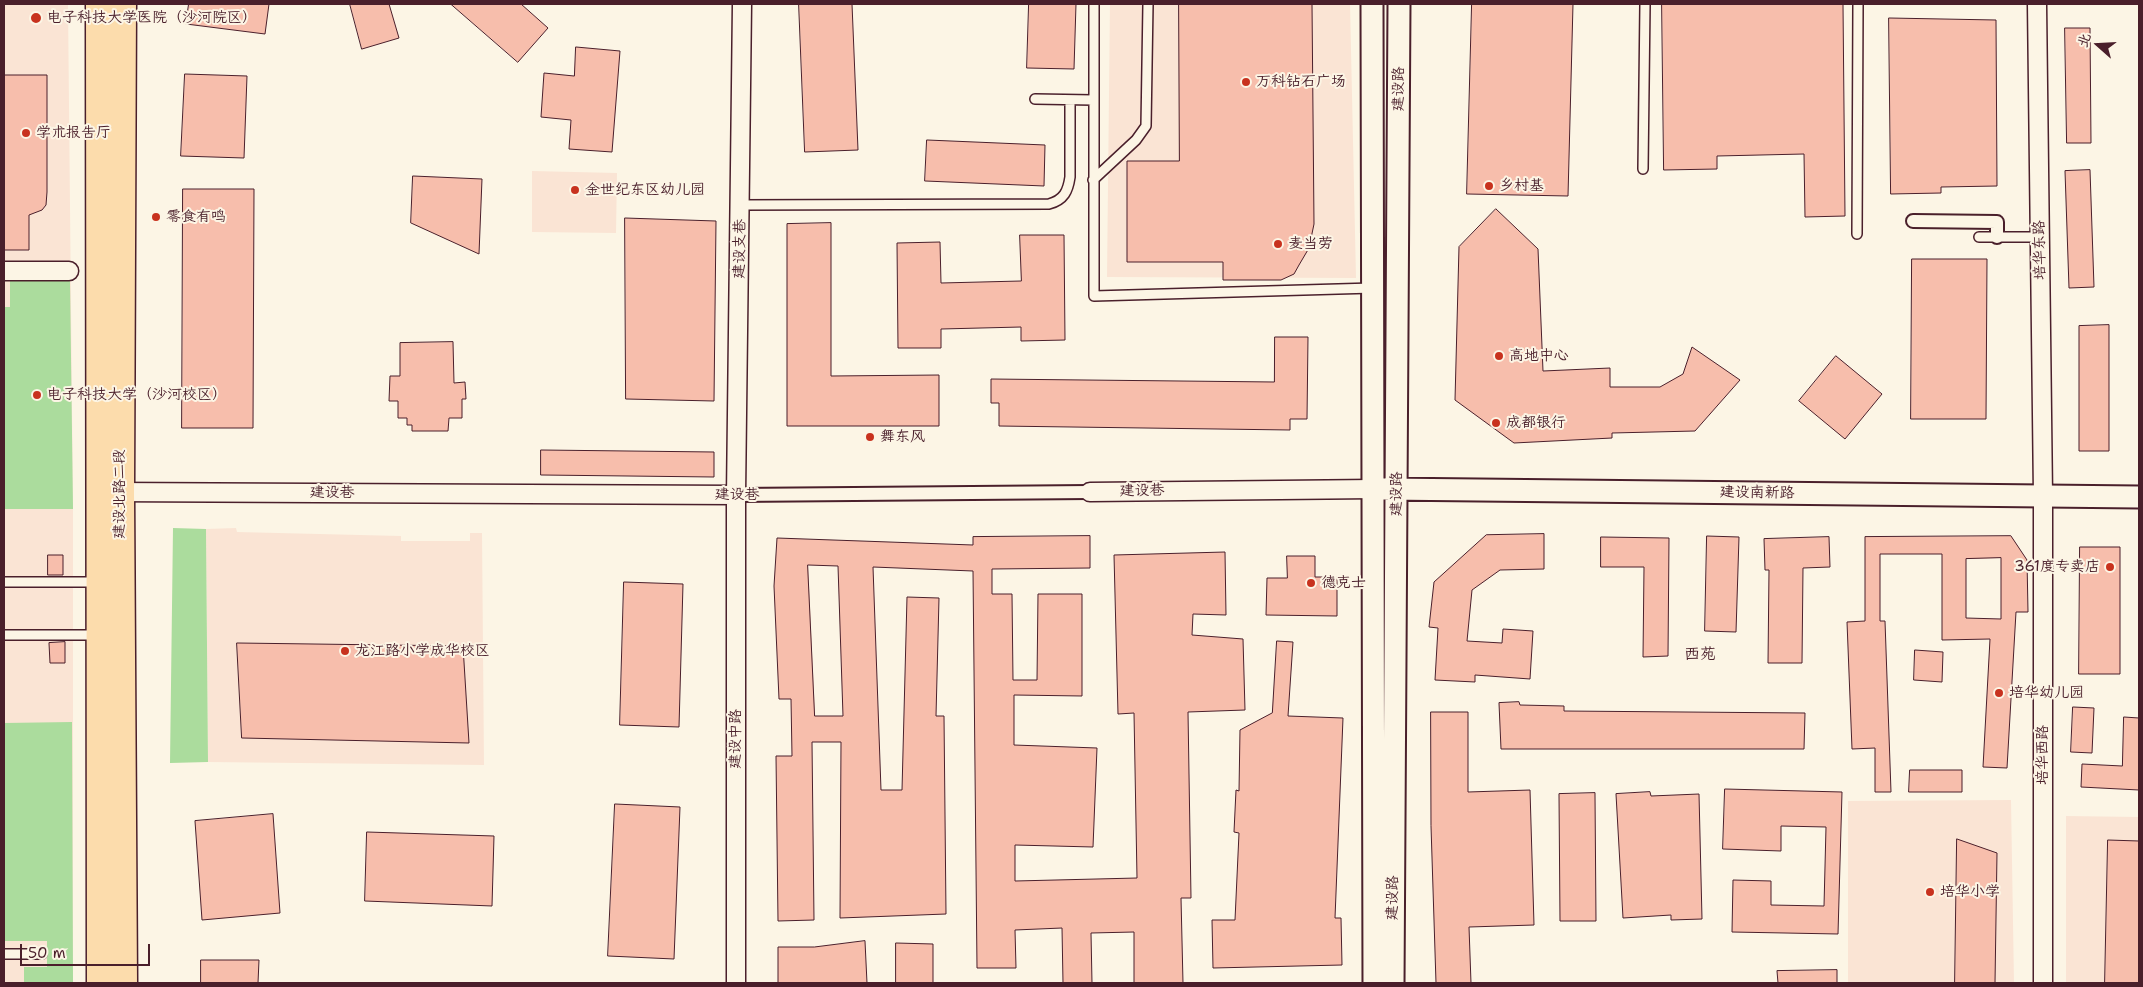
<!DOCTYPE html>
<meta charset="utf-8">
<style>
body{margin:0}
#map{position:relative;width:2143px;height:987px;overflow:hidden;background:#fcf5e5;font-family:"Shantell Sans","LXGW WenKai TC",sans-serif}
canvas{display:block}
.frame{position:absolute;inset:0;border:5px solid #4a1f2b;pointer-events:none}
.north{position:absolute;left:2073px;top:20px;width:50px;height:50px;-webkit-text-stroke:4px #fcf5e5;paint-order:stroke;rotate:289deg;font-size:14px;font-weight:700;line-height:20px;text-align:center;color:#4a1f2b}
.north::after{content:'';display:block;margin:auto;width:18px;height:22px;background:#4a1f2b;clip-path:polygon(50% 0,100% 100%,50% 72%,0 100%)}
.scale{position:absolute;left:20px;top:944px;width:130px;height:22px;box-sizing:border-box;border:2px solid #4a1f2b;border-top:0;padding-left:6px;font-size:15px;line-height:18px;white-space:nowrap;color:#4a1f2b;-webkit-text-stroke:4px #fcf5e5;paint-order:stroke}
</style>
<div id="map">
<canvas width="2143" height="987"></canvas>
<div class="frame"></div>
<div class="north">北</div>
<div class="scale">50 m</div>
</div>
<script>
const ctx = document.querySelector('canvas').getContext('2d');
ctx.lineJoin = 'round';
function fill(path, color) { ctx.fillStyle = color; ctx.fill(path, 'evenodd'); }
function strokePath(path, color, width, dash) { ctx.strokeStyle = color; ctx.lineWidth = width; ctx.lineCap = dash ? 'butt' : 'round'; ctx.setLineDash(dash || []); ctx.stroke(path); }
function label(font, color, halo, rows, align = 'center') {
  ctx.font = font + ' "Shantell Sans","LXGW WenKai TC",sans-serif'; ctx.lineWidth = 4; ctx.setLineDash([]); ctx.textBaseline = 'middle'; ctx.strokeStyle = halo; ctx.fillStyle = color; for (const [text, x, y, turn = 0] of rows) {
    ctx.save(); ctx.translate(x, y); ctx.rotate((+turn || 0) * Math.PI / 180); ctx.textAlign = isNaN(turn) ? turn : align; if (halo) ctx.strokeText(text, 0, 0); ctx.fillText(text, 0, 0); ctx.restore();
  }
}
const built = new Path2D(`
 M4 4H68L73 509V983H4Z
 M1110 4H1350L1356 278 1107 277Z
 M532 171 617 173 616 233 532 232Z
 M236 528 237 532 401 536V541H470V533H482L484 765 208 762 206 529Z
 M2011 800 2014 983H1848V801Z
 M2066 816 2139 817V983H2066Z`);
const green = new Path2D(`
 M10 280H70L73 509H4V307H10Z
 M173 528 206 529 208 762 170 763Z
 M72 722 73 983H24V967H47V941H4V723Z`);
const building = new Path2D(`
 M189 4H269L265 34 186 24Z
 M350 4H389L399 38 362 49Z
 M451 4H521L548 28 518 62Z
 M799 4H852L858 150 805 152Z
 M1029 4H1076L1074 69 1027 68Z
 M1179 4H1312L1314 224 1309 248 1299 265 1294 274 1281 280H1223V262H1127V161H1179Z
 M1472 4H1573L1568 196 1467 194Z
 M1662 4H1843L1845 216 1805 217 1804 154 1717 156V169L1664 170Z
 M1889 18 1996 20 1997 186 1941 187V193L1891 194Z
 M2065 28H2090L2091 143H2067Z
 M576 47 620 51 612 152 569 149 571 120 541 117 544 73 574 76Z
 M185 74 247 76 244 158 181 156Z
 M4 75H47V192L46 205 42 210 29 215V250H4Z
 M927 140 1045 145 1044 186 925 181Z
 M2090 170 2094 287 2069 288 2065 171Z
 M413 176 482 179 479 254 411 223Z
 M183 189H254L253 428H182Z
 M1496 209 1538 249 1543 371 1610 368V387H1660L1683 374 1692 347 1740 380 1695 431 1612 433V438L1514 443 1455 400 1459 247Z
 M625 218 716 221 714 401 626 399Z
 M831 223V376L939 375V426H787V224Z
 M1020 235H1064L1065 340 1021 341V327L941 329V348H898L897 243 940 242 941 283 1021 281Z
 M1912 259H1987L1986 419H1911Z
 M2109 325V451H2079V326Z
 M1275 337H1308L1307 419H1290V430L999 426V403H991V379L1274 382Z
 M453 342 454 383 465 382 466 399H462V418H449L448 431H412V425H407V418H398V401H389L390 376H400V343Z
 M1836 356 1882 394 1845 439 1799 401Z
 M541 450 714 452V477L541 475Z
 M1544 534V569L1500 570 1472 590 1467 641 1502 643 1503 629 1533 631 1530 679 1475 675V682L1435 680 1438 628 1429 627 1434 582 1486 535Z
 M1090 536V568L992 569V594H1012L1013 680H1037L1038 594H1082V696L1014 695V745L1097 748 1093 847 1015 845V881L1137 878 1134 713 1118 714 1114 555 1225 552 1226 615 1193 614 1192 635 1243 639 1245 710 1188 712 1191 898H1181L1183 983H1134V932L1091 933 1092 983H1063L1062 928 1015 930 1016 968H977L973 571 873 567 881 790H902L907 597 939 598 936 716H944L946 914 840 918 841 742H812L814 920 778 921 776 756H792L791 699H779L774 586 777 538 973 545V537ZM808 565 838 566 843 716H815Z
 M1707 536 1739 537 1736 632 1705 631Z
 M2011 536 2027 560 2028 612H2016L2007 768 1983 767 1990 639 1942 640V554H1880V621H1885L1891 792H1875V748L1852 749 1847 622 1865 621V537ZM2001 558V619L1966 618V559Z
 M1601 537 1669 538 1668 656 1643 657 1644 567H1601Z
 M1829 537 1830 567 1803 568 1802 663H1768L1769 570H1765L1764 539Z
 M2080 547H2120V674H2079Z
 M48 555H63V575H48Z
 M1287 556H1315V577H1337V616L1266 615 1267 578H1287Z
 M624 582 683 584 679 727 620 725Z
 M1277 641 1293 642 1288 716 1343 718 1335 918H1341L1342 965 1213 968 1212 920H1235L1239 833 1234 832 1236 790 1239 791 1240 730 1272 713Z
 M65 642V663H50L49 643Z
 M237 643 463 646 469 743 242 738Z
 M1915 650 1943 652 1942 682 1914 680Z
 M1519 702 1520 705 1564 706V711L1805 713 1804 749H1501L1499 703Z
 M2073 707 2094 708 2092 753 2071 752Z
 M1431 712H1468V792L1530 790 1534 925 1469 927 1471 983H1436L1431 826Z
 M2124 717 2139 718V790L2081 787 2082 764 2122 766Z
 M1910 770H1962V792H1909Z
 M1725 789 1842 792 1838 934 1732 932 1733 880 1771 881V905L1824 906 1826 827 1781 826V851L1723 849Z
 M1650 792 1651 796 1699 794 1702 919 1671 920V915L1623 918 1616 794Z
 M1595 793 1596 921H1560L1559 794Z
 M615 804 680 807 674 959 608 956Z
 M273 814 280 913 202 920 195 821Z
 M367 832 494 836 492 906 365 901Z
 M1957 839 1997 853 1995 983H1955Z
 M2108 840 2139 841V983H2105Z
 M865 941 867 983H778V947H814Z
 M896 943 933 944V983H896Z
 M201 960H259L258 983H201Z
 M1837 970V983H1778L1777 971Z`);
const service = new Path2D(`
 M1094 4V296L1373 288
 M1035 99 1093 100
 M1643 169 1645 4
 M1093 180 1136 140 1146 126 1148 4
 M741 205 1049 204C1064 200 1068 191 1070 177V100
 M1857 234 1858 4
 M1979 237H2040
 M4 582H98
 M4 635H99
 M4 954H42`);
const pedestrian = new Path2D(`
 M1913 221 1997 222V237
 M736 495 1090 492`);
const minor = new Path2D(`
 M2037 4 2043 496V983
 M4 271H69
 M109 492 736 495
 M1090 492 1374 489
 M736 983V495L742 4`);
const tertiary = new Path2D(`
 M1372 4 1374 983
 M1384 489 2139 497
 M1393 983 1399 4`);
const primary = new Path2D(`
 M100 4 101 983
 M122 4 120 492 123 983`);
const markers = [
 [36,18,6,"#c8321e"],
 [1246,82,5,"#c8321e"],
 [26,133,5,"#c8321e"],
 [1489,186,5,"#c8321e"],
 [575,190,5,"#c8321e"],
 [156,217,5,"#c8321e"],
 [1278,244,5,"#c8321e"],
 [1499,356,5,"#c8321e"],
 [37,395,5,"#c8321e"],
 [1496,423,5,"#c8321e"],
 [870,437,5,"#c8321e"],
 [2110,567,5,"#c8321e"],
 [1311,583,5,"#c8321e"],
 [345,651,5,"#c8321e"],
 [1999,693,5,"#c8321e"],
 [1930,892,5,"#c8321e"]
];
const poiNames = [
 ["电子科技大学医院（沙河院区）",47,18],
 ["万科钻石广场",1256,82],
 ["学术报告厅",36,133],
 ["乡村基",1499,186],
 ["金世纪东区幼儿园",585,190],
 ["零食有鸣",166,217],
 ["麦当劳",1288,244],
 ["高地中心",1509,356],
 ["电子科技大学（沙河校区）",47,395],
 ["成都银行",1506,423],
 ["舞东风",880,437],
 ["361度专卖店",2100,567,"right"],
 ["德克士",1321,583],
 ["龙江路小学成华校区",355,651],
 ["培华幼儿园",2009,693],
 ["培华小学",1940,892]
];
const streetNames = [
 ["建设路",1399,89,-90],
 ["建设支巷",740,249,-89],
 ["培华东路",2040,250,-91],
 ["建设巷",1142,491,-1],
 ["建设巷",332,493],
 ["建设南新路",1757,493,1],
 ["建设北路二段",120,494,-90],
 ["建设路",1397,494,-90],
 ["建设巷",737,495],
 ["建设中路",736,739,-90],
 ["培华西路",2043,755,-90],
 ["建设路",1393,898,-89]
];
const neighbourhoodNames = [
 ["西苑",1700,655]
];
fill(built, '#fae4d4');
fill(green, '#abdc9d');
fill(building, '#f7beac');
strokePath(building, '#4a1f2b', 1);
strokePath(service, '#4a1f2b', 12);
strokePath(pedestrian, '#4a1f2b', 16);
strokePath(minor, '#4a1f2b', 21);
strokePath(tertiary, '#4a1f2b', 25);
strokePath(primary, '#4a1f2b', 31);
strokePath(service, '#fcf5e5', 9);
strokePath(pedestrian, '#fcf5e5', 12);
strokePath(minor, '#fcf5e5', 18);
strokePath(tertiary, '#fcf5e5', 21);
strokePath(primary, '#fcdcac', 28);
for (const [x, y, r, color] of markers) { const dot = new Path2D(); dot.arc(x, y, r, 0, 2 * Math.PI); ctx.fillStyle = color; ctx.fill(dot); strokePath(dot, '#fcf5e5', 2); }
label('15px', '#4a1f2b', '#fcf5e5', poiNames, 'left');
label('15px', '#4a1f2b', '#fcf5e5', streetNames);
label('16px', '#4a1f2b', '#fcf5e5', neighbourhoodNames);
</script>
